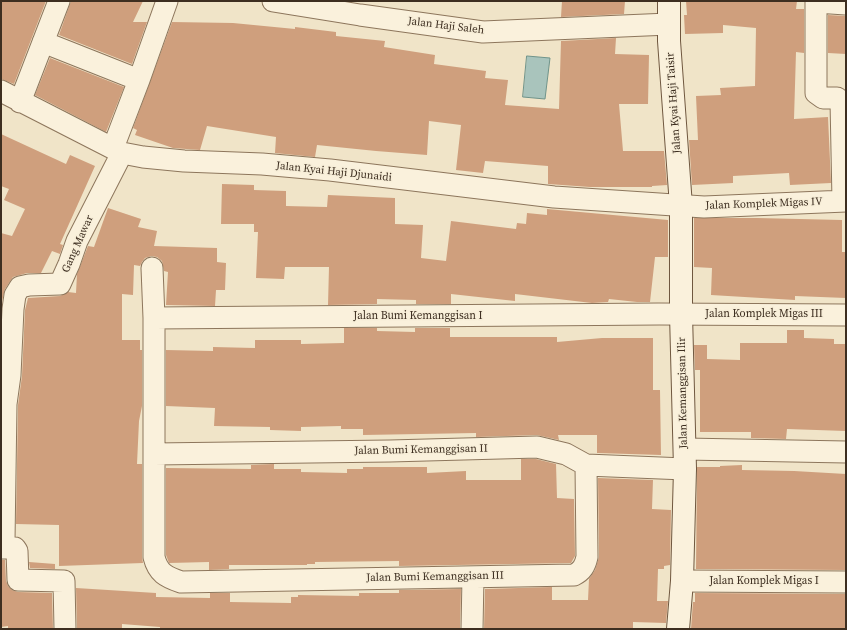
<!DOCTYPE html>
<style>
body{margin:0}
#map{position:relative;width:847px;height:630px;overflow:hidden;background:#f0e4c8;font-family:"Source Serif 4",serif}
canvas{display:block}
.frame{position:absolute;inset:0;border:2px solid #3d2e20;pointer-events:none}
</style>
<div id="map">
<canvas width="847" height="630"></canvas>
<div class="frame"></div>
</div>
<script>
const ctx = document.querySelector('canvas').getContext('2d');
ctx.lineJoin = 'round';
function fill(path, color) { ctx.fillStyle = color; ctx.fill(path, 'evenodd'); }
function strokePath(path, color, width, dash) { ctx.strokeStyle = color; ctx.lineWidth = width; ctx.lineCap = dash ? 'butt' : 'round'; ctx.setLineDash(dash || []); ctx.stroke(path); }
function label(font, color, halo, rows, align = 'center') {
  ctx.font = font + ' "Source Serif 4",serif'; ctx.lineWidth = 3; ctx.setLineDash([]); ctx.textBaseline = 'middle'; ctx.strokeStyle = halo; ctx.fillStyle = color; for (const [text, x, y, turn = 0] of rows) {
    ctx.save(); ctx.translate(x, y); ctx.rotate((+turn || 0) * Math.PI / 180); ctx.textAlign = isNaN(turn) ? turn : align; if (halo) ctx.strokeText(text, 0, 0); ctx.fillText(text, 0, 0); ctx.restore();
  }
}
const water = new Path2D(`
 M527 56 550 58 545 99 523 97Z`);
const building = new Path2D(`
 M1 1H46L14 84 1 79Z
 M71 1H143L133 22H147L132 64 59 35Z
 M562 1H625L624 14 561 17Z
 M686 1H797L796 9H804V53L796 52 794 119 828 117 831 183 790 185 789 173 733 176V183L692 185 689 140H698L696 96 721 95 720 88 755 86 756 28 723 25V33L685 34 684 15H687Z
 M828 15 846 16V54L828 53Z
 M172 22 233 23 295 29V27L336 32V36L385 41 384 47 435 55 434 64 486 71 485 78 508 80 505 105 559 109 561 41 616 38 615 54 649 55 648 104H619L623 151H664L667 185 652 186V187H590L548 184V166L485 161 483 173 456 170 461 125 429 121 427 155 376 151 317 145 315 157 275 153 276 137 207 126 200 150 173 148 135 135 137 130 133 128Z
 M50 58 124 87 106 132 35 95Z
 M1 134 66 164 70 155 95 166 60 244 63 245 60 254 52 251 41 273H27L13 277 5 289 2 301H1V233L12 236 25 209 4 200 9 189 1 186Z
 M222 184 254 185V190L286 191V206L327 207 328 195 395 198V224L423 225 421 258 446 261 451 221 516 229 517 223 526 224 527 213 547 215V209L668 220V257H655L650 302H637L609 299 608 302 592 303 515 294V301L451 294V304H416V300L377 299V304L328 305 329 267H285L284 279 256 278 258 232H254V224H221Z
 M108 208 141 219 138 227 157 231 154 246 217 248V262L226 263 225 290H216L215 306 166 305 168 272 164 271 162 261 157 257 151 256 145 258 142 262 140 266 134 265 133 295 122 294V340H140V350H142V406L139 421 137 464H142V557L143 563 59 566V525L16 524 18 405 22 376 25 310 28 298 60 296 68 292 76 293 77 274 88 246 94 247Z
 M694 218H757L842 220V252H846V298L795 296V300L711 295 712 268 694 267Z
 M344 328H377V331L415 332V328H450V337H557V342L602 338H653V390H660L661 455 597 453V435H558L559 440 537 435 476 437V433L363 435V429H341V426L301 427V431L270 430V427L214 426 215 408 166 406V350L213 351V347L255 348V340H301V344L344 343Z
 M787 330H804V338L834 339V344H846V431L787 429 786 439 751 438V432H700V370H695L694 345H707V359L740 360V343H787Z
 M521 459H536L556 464 557 498 574 499 575 556 571 563 399 566V561L315 562V564H307V565H229V569L209 570V562L169 563 166 555V468L251 469V465L274 464V469H301V472L347 473V469H363V467H427V473L466 471V480H521Z
 M742 465V470L794 471 846 474V570L696 569 697 467H720V466Z
 M598 478 653 480 652 509 671 510 670 565 664 566V569H658L657 601H668L666 623 633 622V629H484L485 589 552 587V600H588L589 579 595 570 599 557Z
 M1 560H5L6 581 8 586 12 590 18 592 52 593 53 629H8V626L1 627Z
 M29 562 55 564V569L30 568Z
 M76 588 156 593V597L210 598V593H230V602L291 603V597H298V595L359 596V593H399V590L461 589 460 628 160 629V627L122 624V629H77Z
 M695 593 846 594V629H691L693 602H695Z`);
const street = new Path2D(`
 M273 1 360 15 483 32 669 24
 M816 1V93L823 98H837L841 101 843 201
 M816 2 846 4
 M43 42 139 80
 M1 91 122 153 143 157 184 161 262 164 330 170 554 197 704 207 846 201
 M20 102 59 1
 M113 148 139 80 167 1
 M152 268 154 318V557C158 573 166 577 181 582L574 575C582 571 585 566 587 557L586 465
 M154 318 659 314 846 315
 M685 449 846 452
 M154 454 390 451 537 447 566 454 586 465 685 469
 M1 547 4 541 6 404 10 375 13 309 15 295 20 287 29 285 60 284 69 264 77 241 122 153
 M1 548H15L17 551 18 580 64 581 65 629
 M682 581 846 582
 M472 629 473 577`);
const secondary = new Path2D(`
 M669 1V41L681 206V314L685 469 682 581 678 629`);
const streetNames = [
 ["Jalan Haji Saleh",446,26,7],
 ["Jalan Kyai Haji Taisir",674,103,-94],
 ["Jalan Kyai Haji Djunaidi",334,172,6],
 ["Jalan Komplek Migas IV",764,204,-2],
 ["Gang Mawar",78,244,-66],
 ["Jalan Komplek Migas III",764,314],
 ["Jalan Bumi Kemanggisan I",418,316],
 ["Jalan Kemanggisan Ilir",683,393,-91],
 ["Jalan Bumi Kemanggisan II",421,450,-1],
 ["Jalan Bumi Kemanggisan III",435,577,-1],
 ["Jalan Komplek Migas I",764,581]
];
fill(water, '#a9c4bc');
strokePath(water, '#6f938a', 1);
fill(building, '#cf9f7d');
strokePath(street, '#8d765c', 23);
strokePath(secondary, '#6f573f', 24);
strokePath(street, '#faf1dc', 21);
strokePath(secondary, '#faf1dc', 22);
label('11px', '#3d2e20', '#f7eed8', streetNames);
</script>
